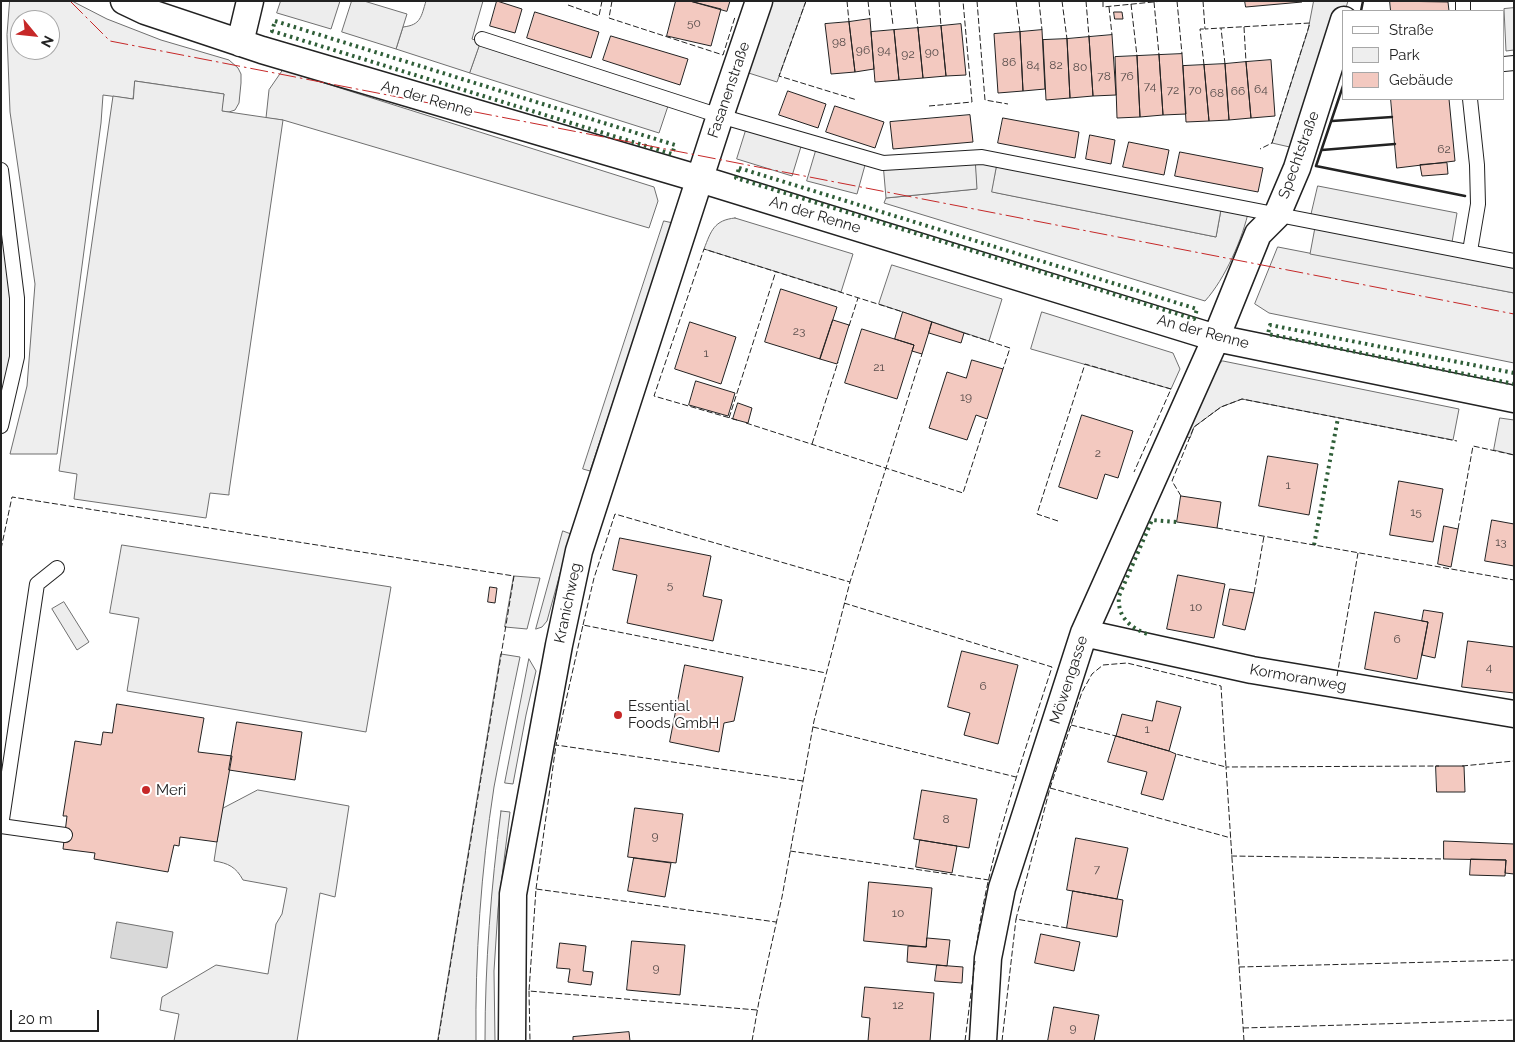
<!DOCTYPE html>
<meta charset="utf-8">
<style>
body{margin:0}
#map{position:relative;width:1515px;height:1042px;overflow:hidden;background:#fff;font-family:Raleway,sans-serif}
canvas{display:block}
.frame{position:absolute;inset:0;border:2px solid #222;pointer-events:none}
.legend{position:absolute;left:1342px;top:10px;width:162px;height:90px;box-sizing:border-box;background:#fff;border:1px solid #a7a7a7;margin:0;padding:6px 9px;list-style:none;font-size:15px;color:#222}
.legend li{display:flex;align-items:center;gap:10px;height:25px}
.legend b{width:25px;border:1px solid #a7a7a7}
.north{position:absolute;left:10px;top:10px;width:50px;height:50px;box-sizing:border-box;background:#fff;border:1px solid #a7a7a7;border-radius:50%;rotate:118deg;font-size:14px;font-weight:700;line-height:20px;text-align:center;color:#222}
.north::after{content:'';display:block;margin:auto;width:18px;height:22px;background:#c62828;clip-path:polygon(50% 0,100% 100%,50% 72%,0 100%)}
.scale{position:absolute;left:10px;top:1010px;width:89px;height:22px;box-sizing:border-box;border:2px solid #222;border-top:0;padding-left:6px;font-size:15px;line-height:18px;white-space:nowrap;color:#222;-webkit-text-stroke:4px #fff;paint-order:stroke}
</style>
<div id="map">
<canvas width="1515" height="1042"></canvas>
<div class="frame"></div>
<ul class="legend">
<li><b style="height:6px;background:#fff"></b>Straße</li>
<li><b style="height:14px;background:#eee"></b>Park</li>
<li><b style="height:14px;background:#f3c9c0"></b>Gebäude</li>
</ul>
<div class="north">N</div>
<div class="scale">20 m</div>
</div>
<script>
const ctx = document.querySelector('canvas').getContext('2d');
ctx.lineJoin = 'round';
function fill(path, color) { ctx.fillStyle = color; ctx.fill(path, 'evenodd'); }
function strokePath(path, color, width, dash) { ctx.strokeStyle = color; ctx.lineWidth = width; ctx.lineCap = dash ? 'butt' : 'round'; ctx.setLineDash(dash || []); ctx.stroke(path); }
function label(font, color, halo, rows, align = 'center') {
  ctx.font = font + ' Raleway,sans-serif'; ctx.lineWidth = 4; ctx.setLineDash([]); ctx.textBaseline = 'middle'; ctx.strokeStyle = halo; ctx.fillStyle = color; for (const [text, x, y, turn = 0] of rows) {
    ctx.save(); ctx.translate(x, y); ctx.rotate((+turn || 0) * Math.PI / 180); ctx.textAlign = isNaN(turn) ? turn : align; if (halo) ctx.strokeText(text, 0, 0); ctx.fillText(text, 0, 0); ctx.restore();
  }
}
const green = new Path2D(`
 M10 1H72L107 19 161 40 229 60 238 68 241 74V83L239 103 235 110 229 112 221 111 224 94 135 81 133 99 103 95 101 123 57 454H10L27 386 35 284 10 112 7 35ZM20 20H50V50H20Z
 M426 1H483L472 39 481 42 470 73 396 49 403 27C421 25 421 17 426 1Z
 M283 70 654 187 658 201 649 228 283 120 266 118 269 90Z
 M975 157 998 160 993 192 1216 237 1222 204 1249 209C1243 238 1225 279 1205 301L884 203 886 198 976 189Z
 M1 170 17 357 1 426Z
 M735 218 853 254 841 292 704 249C711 231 714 220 735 218Z
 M664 221 673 223 590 471 583 469Z
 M1278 247 1514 293V363L1269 313 1255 304Z
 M892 265 1002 299 989 341 879 304Z
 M1042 312 1173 353 1180 369 1171 389 1031 349Z
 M1223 361 1459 409 1453 440 1242 399 1221 407 1194 427 1190 438 1178 433 1205 375Z
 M1500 418 1514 420V455L1494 450Z
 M563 531 571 534 547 621 542 627 536 629Z
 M514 576 540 578 527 629 505 627Z
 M501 654 520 657C511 700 502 744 494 787 481 871 475 956 476 1041H438Z
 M529 659 536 671 526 715 513 784 505 783Z
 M258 790 349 806 335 897 320 893 297 1041H174L179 1014 160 1010 162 997 216 965 268 974 276 924 282 914 287 888 243 880C236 867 228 863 214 861L222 809Z
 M501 811 510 812 498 909 494 971 495 1041H485C485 963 491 888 501 811Z`);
const parking = new Path2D(`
 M281 1H340L331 29 277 13Z
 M352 1H364L407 14 396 49 342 32Z
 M759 1H806L777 82 736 69Z
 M1314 1H1348L1303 150 1272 143 1308 30Z
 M1514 8V50L1506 51 1504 9Z
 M482 39 670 100 659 133 470 73Z
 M135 81 224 94 222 111 283 120 229 492V495L210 493 206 518 74 499 77 474 59 471 113 96 133 99Z
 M748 124 803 140 792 176 737 159Z
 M818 144 867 158 857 194 807 181Z
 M975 157 977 189 886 198 883 163Z
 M998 160 1222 204 1216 237 992 192Z
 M1318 186 1457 213 1451 248 1514 262V293L1310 254 1316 222 1310 220Z
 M122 545 391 587 366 732 127 691 139 618 110 613Z
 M64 602 89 642 77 650 52 609Z`);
const water = new Path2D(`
 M117 922 173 932 167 968 111 958Z`);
const building = new Path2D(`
 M497 1 522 9 515 33 490 26Z
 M676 1H690L721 9 711 46 667 36Z
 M690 1H730L727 11Z
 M1245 1H1302V2L1246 7Z
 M1390 1 1448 2 1449 11H1391Z
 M535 12 599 32 591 58 527 38Z
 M1114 12H1122L1123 19H1115Z
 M870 19 874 69 855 72 849 22Z
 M849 22 855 72 831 74 825 24Z
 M961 24 966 75 946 76 941 26Z
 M941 26 946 76 923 78 918 28Z
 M918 28 923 78 899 80 894 30Z
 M894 30 899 80 875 82 871 32Z
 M1042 30 1045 89 1023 91 1020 32Z
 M1020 32 1023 91 998 93 994 34Z
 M1112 35 1116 95 1093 96 1089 37Z
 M611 36 688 59 680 85 603 60Z
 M1089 37 1093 96 1070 98 1067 39Z
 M1067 39 1070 98 1046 100 1043 40Z
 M1182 54 1186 114 1163 115 1159 55Z
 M1159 55 1163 115 1140 117 1137 56Z
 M1137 56 1140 117 1117 118 1115 57Z
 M1271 60 1275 116 1251 118 1246 62Z
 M1246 62 1251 118 1229 120 1225 64Z
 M1225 64 1229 120 1209 121 1204 65Z
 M1204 65 1209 121 1186 122 1183 66Z
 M788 91 826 104 818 128 779 115Z
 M1391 99H1449L1455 161 1397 168Z
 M835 106 884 122 875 148 826 132Z
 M970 115 973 142 893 149 890 122Z
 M1003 118 1079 132 1075 158 998 143Z
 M1090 135 1115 140 1111 164 1086 159Z
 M1129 142 1169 150 1164 175 1123 167Z
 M1180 152 1263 168 1258 192 1175 176Z
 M1447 163 1448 174 1422 176 1420 165Z
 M781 289 837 307 820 359 765 342Z
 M903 312 932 322 922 354 912 351 914 345 895 339Z
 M833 320 849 325 837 364 820 359Z
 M690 322 736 337 721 384 675 369Z
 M932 322 964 333 961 343 929 333Z
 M862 329 914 345 897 399 845 383Z
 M972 360 1003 369 987 419 976 415 967 440 929 428 947 372 966 378Z
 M696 381 735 393 728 416 689 405Z
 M738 403 752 408 748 423 733 419Z
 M1082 415 1133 431 1118 478 1105 474 1097 499 1059 487Z
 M1268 456 1318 464 1309 515 1259 506Z
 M1399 481 1443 489 1433 542 1390 535Z
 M1181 496 1221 502 1217 528 1177 522Z
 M1492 520 1514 524V566L1485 561Z
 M1444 526 1458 529 1451 567 1438 564Z
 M620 538 711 556 703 596 722 600 713 641 627 623 637 575 613 570Z
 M1178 575 1225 584 1214 638 1167 629Z
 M490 587 497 588 495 603 488 602Z
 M1230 589 1254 593 1245 630 1223 625Z
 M1424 610 1443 613 1435 658 1422 655 1428 622 1422 621Z
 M1375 612 1428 622 1417 679 1365 669Z
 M1468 641 1514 647V693L1462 687Z
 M962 651 1018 665 998 744 964 735 970 713 948 707Z
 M685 665 743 677 734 721 724 723 719 752 670 742Z
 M1157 701 1181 707 1169 751 1116 736 1122 714 1152 721Z
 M117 704 204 718 198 752 232 756 217 842 180 837 179 846 174 845 168 872 94 859 95 853 63 849 67 816H63L75 741 101 745 103 732 112 733Z
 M237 722 302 732 295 780 229 770Z
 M1116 736 1169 751 1176 754 1163 800 1141 794 1147 772 1108 762Z
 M1436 766H1464L1465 792H1437Z
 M922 790 977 799 969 848 914 839Z
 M635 808 683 814 676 863 628 857Z
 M1076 838 1128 848 1117 899 1067 890Z
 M920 840 957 846 952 873 916 867Z
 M1444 841 1514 844V874L1505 873 1506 860 1444 859Z
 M634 858 671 863 665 897 628 891Z
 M1471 859 1506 860 1505 876 1470 875Z
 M869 882 932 888 926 947 864 941Z
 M1073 891 1123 900 1117 937 1067 928Z
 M1041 934 1080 942 1074 971 1035 963Z
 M927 938 950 940 947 966 907 962 908 946 926 947Z
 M632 941 685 945 680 995 627 990Z
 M560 943 586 946 583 971 593 972 591 985 568 982 570 969 557 968Z
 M937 965 963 967 962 983 935 981Z
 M865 987 934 993 930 1041H868L870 1018 862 1017Z
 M1054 1007 1099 1015 1094 1041H1048Z
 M629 1032 630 1041H573V1037Z`);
const lane = new Path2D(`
 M1463 1V11
 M482 39 720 116 883 163 982 157 1514 261
 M1504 64 1514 63
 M1 170 17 298V357L1 426
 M1470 251 1478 204 1477 165 1470 99
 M57 568 37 584 1 826 65 835`);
const street = new Path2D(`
 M124 1 145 11 262 50 700 179 1216 338 1514 399
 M240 43 250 1
 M1084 633 1252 670 1514 714
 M512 1041 513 894 559 645 579 551 720 116 759 1
 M983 1041 988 958 1002 888 1084 633 1216 338 1258 234 1277 215 1297 168 1344 20`);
const hedge = new Path2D(`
 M275 21 675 145 672 154 272 31Z
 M739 168 1197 309 1194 319 736 178Z
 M1514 373 1270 325 1268 334 1514 384
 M1314 545 1338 418
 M1147 634C1129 627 1117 616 1119 596L1152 520 1177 522`);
const fence = new Path2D(`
 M612 1 609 18 723 55 735 17
 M806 1 779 76 857 100
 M847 1 849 22
 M868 1 870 19
 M890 1 893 25
 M915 1 918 28
 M939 1 941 26
 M977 1 985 100 1008 104
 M1016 1 1020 32
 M1039 1 1042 30
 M1062 1 1067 39
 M1086 1 1089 37
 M1103 1V7L1163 1
 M1177 1 1182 54
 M1203 1 1205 29 1221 28
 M1154 2 1159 55
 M1131 4 1137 56
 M568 5 599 16 602 1
 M1109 7 1112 35
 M1244 27 1246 62
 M1225 64 1221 28 1310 23 1272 143 1260 149
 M1204 65 1200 29H1205
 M929 106 972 102 963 1
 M849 326 858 298
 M964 333 1010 348 1003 369
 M729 418 776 271
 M737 420 654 396 704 249 903 312
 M746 423 963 493 987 419
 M812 444 838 362
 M1181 496 1172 481 1194 427 1221 407 1242 399 1457 441
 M1058 521 1037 514 1085 364 1171 389 1134 472
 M1217 528 1514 580
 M1458 529 1473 446 1514 455
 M1 549 12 497 514 576 438 1041
 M1254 593 1264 536
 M844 603 1052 667C1022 760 989 852 976 949
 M583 625 594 578 615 514 850 582
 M1337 676 1358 553
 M1071 725 1116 736
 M813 727 1016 777
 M1462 766 1514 761
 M803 781 556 745 583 625 826 673
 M1050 788 1231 838
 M790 851 989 880
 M1231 856 1444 859
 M536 889 556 745
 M1067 928 1016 919 1050 788 1082 692 1092 674 1103 665 1127 663 1221 686 1226 767 1176 754
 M1239 967 1514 960
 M529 991 530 1041
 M757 1010 529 991 536 889 776 922
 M1243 1028 1514 1020
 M752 1041 759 1001 782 897 814 721 850 582 922 354
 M965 1041 975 961
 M1002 1041 1016 919
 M1244 1041 1226 767 1439 766`);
const wall = new Path2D(`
 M1361 11 1363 1
 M1344 83 1316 166 1465 196
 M1332 121 1392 117
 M1322 150 1395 144`);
const power = new Path2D(`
 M70 1 110 41 1514 314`);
const markers = [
 [618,715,5,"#c62828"],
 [146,790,5,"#c62828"]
];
const numberNames = [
 ["50",694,23],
 ["98",839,42],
 ["96",863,50],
 ["94",884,50],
 ["90",932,52],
 ["92",908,54],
 ["86",1009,62],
 ["84",1033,65],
 ["82",1056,65],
 ["80",1080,67],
 ["78",1104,76],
 ["76",1127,76],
 ["74",1150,86],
 ["64",1261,89],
 ["72",1173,90],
 ["70",1195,90],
 ["66",1238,91],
 ["68",1217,93],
 ["62",1444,149],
 ["23",799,331],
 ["1",706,353],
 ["21",879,367],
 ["19",966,397],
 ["2",1098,453],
 ["1",1288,485],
 ["15",1416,512],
 ["13",1501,542],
 ["5",670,585],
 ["10",1196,607],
 ["6",1397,639],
 ["4",1489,667],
 ["6",983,686],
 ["1",1147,729],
 ["8",946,819],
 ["9",655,836],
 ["7",1097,869],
 ["10",898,913],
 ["9",656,968],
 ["12",898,1005],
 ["9",1073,1028]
];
const streetNames = [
 ["Fasanenstraße",729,90,-71],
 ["An der Renne",427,99,16],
 ["Spechtstraße",1299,155,-70],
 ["An der Renne",815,215,17],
 ["An der Renne",1203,332,15],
 ["Kranichweg",568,603,-78],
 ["Kormoranweg",1298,678,10],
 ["Möwengasse",1069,680,-72]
];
const poiNames = [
 ["Essential",628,706],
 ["Foods GmbH",628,723],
 ["Meri",156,790]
];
fill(green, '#eee');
strokePath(green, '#6f6f6f', 1);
fill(parking, '#ededed');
strokePath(parking, '#6f6f6f', 1);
fill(water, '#d9d9d9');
strokePath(water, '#6f6f6f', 1);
fill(building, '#f3c9c0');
strokePath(building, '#222', 1);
strokePath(lane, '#222', 16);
strokePath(street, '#222', 29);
strokePath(lane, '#fff', 14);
strokePath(street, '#fff', 26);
strokePath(hedge, '#2f5e38', 4, [2.5, 4]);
strokePath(fence, '#222', 1, [6, 2.5]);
strokePath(wall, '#222', 2.5);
strokePath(power, '#c62828', 1, [18, 4, 2.5, 4]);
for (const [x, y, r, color] of markers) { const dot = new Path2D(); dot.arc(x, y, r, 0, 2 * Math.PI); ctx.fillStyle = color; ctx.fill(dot); strokePath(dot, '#fff', 2); }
label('12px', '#564c4a', null, numberNames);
label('15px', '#222', '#fff', streetNames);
label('15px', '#222', '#fff', poiNames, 'left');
</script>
